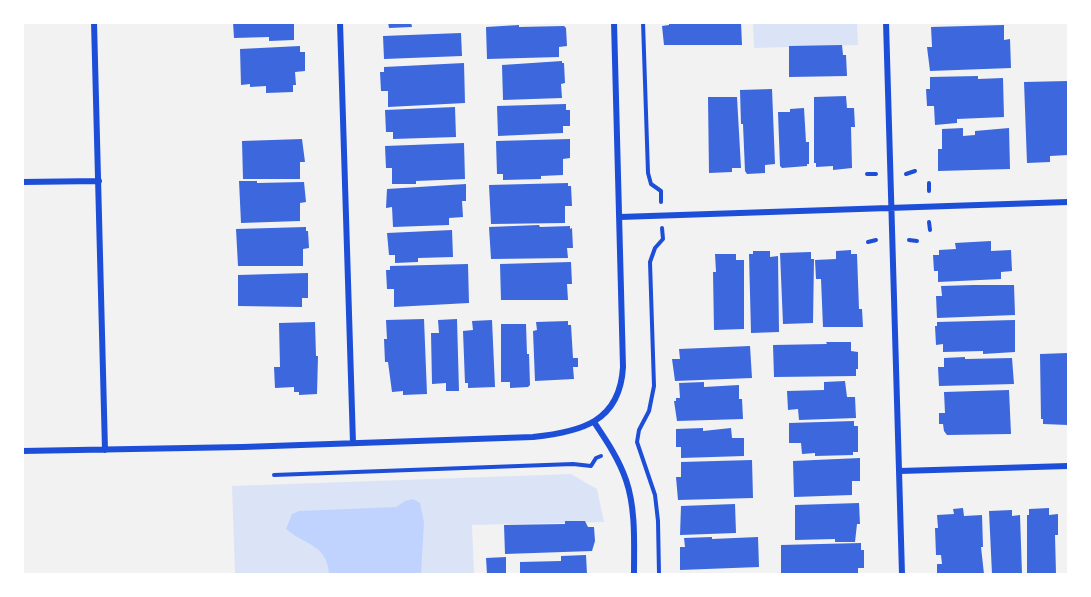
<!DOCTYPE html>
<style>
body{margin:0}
#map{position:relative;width:1091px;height:597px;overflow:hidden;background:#f2f2f2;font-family:"Exo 2",sans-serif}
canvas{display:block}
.frame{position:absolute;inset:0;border:24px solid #fff;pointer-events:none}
</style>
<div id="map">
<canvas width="1091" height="597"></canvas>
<div class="frame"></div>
</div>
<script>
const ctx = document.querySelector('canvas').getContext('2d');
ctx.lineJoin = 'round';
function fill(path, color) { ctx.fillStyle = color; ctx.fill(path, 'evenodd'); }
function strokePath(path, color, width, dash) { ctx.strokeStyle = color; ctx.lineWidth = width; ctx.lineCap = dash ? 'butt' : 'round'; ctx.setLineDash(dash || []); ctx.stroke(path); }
const green = new Path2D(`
 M753 23H857L858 45 754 48Z
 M571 474 597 489 604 522 472 525 474 574H235L232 486Z`);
const water = new Path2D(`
 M413 499 420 503 424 522 421 574H329C327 544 306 546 286 529L292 514 299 511 396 507 405 501Z`);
const building = new Path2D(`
 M233 22H294V40L269 41V37L234 38Z
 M388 22H411L412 27 389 28Z
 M669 22H741L742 45H664L662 26 669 25Z
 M519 25V27L564 26 566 28 567 46 559 47V57L487 59 486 27Z
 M1004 25V40L1010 39 1011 68 930 71 927 47H932L931 27Z
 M461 33 462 56 384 59 383 36Z
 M842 45 843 55H846L847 76 789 77V46Z
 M300 46V52H305V71L295 72 296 85H293V92L266 93V86L250 87V84L241 85 240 49Z
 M562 61V63H564L565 83 561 84 562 98 503 100 502 65Z
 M464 63 465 103 388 107V91H381L380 72H384V67Z
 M978 76V79L1003 78 1004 117 957 119V123L935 125 934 106H927L926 89H930V77Z
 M1068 81V155L1050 156V162L1027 163 1024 82Z
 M772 89 775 164 765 165V173L747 174 745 171 743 124H741L740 90Z
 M846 96 847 108H854L855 127H851L852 168 833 170V166L816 167V163H814V97Z
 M708 97H737L741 168H732V172L709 173Z
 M566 104V110H570V126H563V133L498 136 497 106Z
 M455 107 456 137 393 139V132H386L385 110Z
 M804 108 806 142H809V164H807V166L782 168 780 166 778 112H790V109Z
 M963 128V136L975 135V131L1009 128 1010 169 938 171V149H942V129Z
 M302 139 305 162H300V179H243L242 141Z
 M570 139V158L563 159V175L541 176V179L503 180V174H497L496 141Z
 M464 143 465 179 416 181V184H392V168H386L385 146Z
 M239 181H257V183L304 182 306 202 300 203V221L241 223Z
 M568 183V186H571L572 206H565V223L491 224 489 185Z
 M466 184V201H462L463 217 449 218V225L393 227 392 207 386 208 387 189Z
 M539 225 540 227 570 226V229L572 228 573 248H567L568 258 491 259 489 227Z
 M306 227V231H308L309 248 303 249V266H238L236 229Z
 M452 230 453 257 418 258V262L395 263V255H389L387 233Z
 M991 241V251L1011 250 1012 271 1001 272V279L938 282V271H934L933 255H939V250L956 249 955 243Z
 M851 250V254H857L859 309H862L863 327H823L821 279H816L815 260 836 259V251Z
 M753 251H770V257L778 256 779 332 751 333 749 254H753Z
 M811 252V259H814L813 323 783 324 780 253Z
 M715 254H736V260H744V329L714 330 713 272H716Z
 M571 262 572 284H567L568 300H501L500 264Z
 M468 264 469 303 394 307V289H387L386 270H390V266Z
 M308 273V298H302V307L238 306V275Z
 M973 285H1014L1015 315 937 318 936 296H942L941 286Z
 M424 319 427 394 403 395V391L392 392 388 362H385L384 339H387L386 320Z
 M457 319 459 391H446V383L432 384 431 333H439L438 320Z
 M492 320 495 387 468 388V383H465L463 331 473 330 472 321Z
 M1015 320V352L983 354V351L943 352V344L936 345 935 326H937V322Z
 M568 321V325H571L573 358H578V367H573L574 379 535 381 533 331 537 330 536 322Z
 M315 322 316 356H318L317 394 299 395V392H294V387L275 388 274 367H280L279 323Z
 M501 324H526L527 354H529L530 385 528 387 510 388V382H501Z
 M826 342H851V351L858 352V369H856V376L774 377 773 345 827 344Z
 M750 346 752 378 675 381 672 359H680L679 349Z
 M1068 353V425L1043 424V419H1041L1040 354Z
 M965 357V359L1012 358 1014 384 939 386 938 367H944V358Z
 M845 381 847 397H855L856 418 799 420 798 409 788 410 787 391 824 390V382Z
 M704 382V387L739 385V399H742L743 419 677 421 674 401H676V398H680L679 383Z
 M1009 390 1011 434 947 435 944 431 943 424H939V413H945L944 392Z
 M854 421V426H858V452H853V455L815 456V453L802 454 801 443H789V423Z
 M703 428V431L731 428 732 438H744V456L681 458V447H676V429Z
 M860 458V481H852V495L794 497 793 461Z
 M752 460 753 498 678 500 676 477H681V462Z
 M859 503 860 524H857L855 542H835V539L795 540V505Z
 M735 504 736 533 680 535 681 506Z
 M963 508 964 516 982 515 983 547H981L984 574H937V564H942L941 555H936L935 528H938L937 515 954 514 953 509Z
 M1049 508V515L1058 514V535H1055L1056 574H1027V515H1029V509Z
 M1012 510V516L1020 515 1022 574H992L989 511Z
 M565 521H585L588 527H594L595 541 592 551 505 554 504 525 565 524Z
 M712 537V539L758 537 759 567 680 570V547H685L684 538Z
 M861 543V550H864V568H858V574H781V545Z
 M586 555 587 574H520V562L561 561V556Z
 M506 557V574H487L486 558Z`);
const path = new Path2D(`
 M643 22 648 173 651 184 661 191V202
 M867 174H876
 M906 174 915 171
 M929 191V183
 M929 222 930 230
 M909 240 917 241
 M868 242 876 240
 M274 475 573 464 591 466 596 458 601 456
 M659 574 658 521 655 495 637 442 639 430 649 411 654 386 650 262 655 248 663 239 662 228`);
const minor = new Path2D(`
 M94 22 105 450
 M340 22 353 443
 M886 22 902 574
 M22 182 99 181
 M620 217 1068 202
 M594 422C606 440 619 459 626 480 636 509 634 544 634 574
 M22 451 243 447 533 437C581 432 620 422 623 367L614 22
 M900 471 1068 466`);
fill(green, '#dbe4f7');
fill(water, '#bfd3fe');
fill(building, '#3d67dc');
strokePath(path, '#1d4ed8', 4);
strokePath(minor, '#1d4ed8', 6);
</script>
